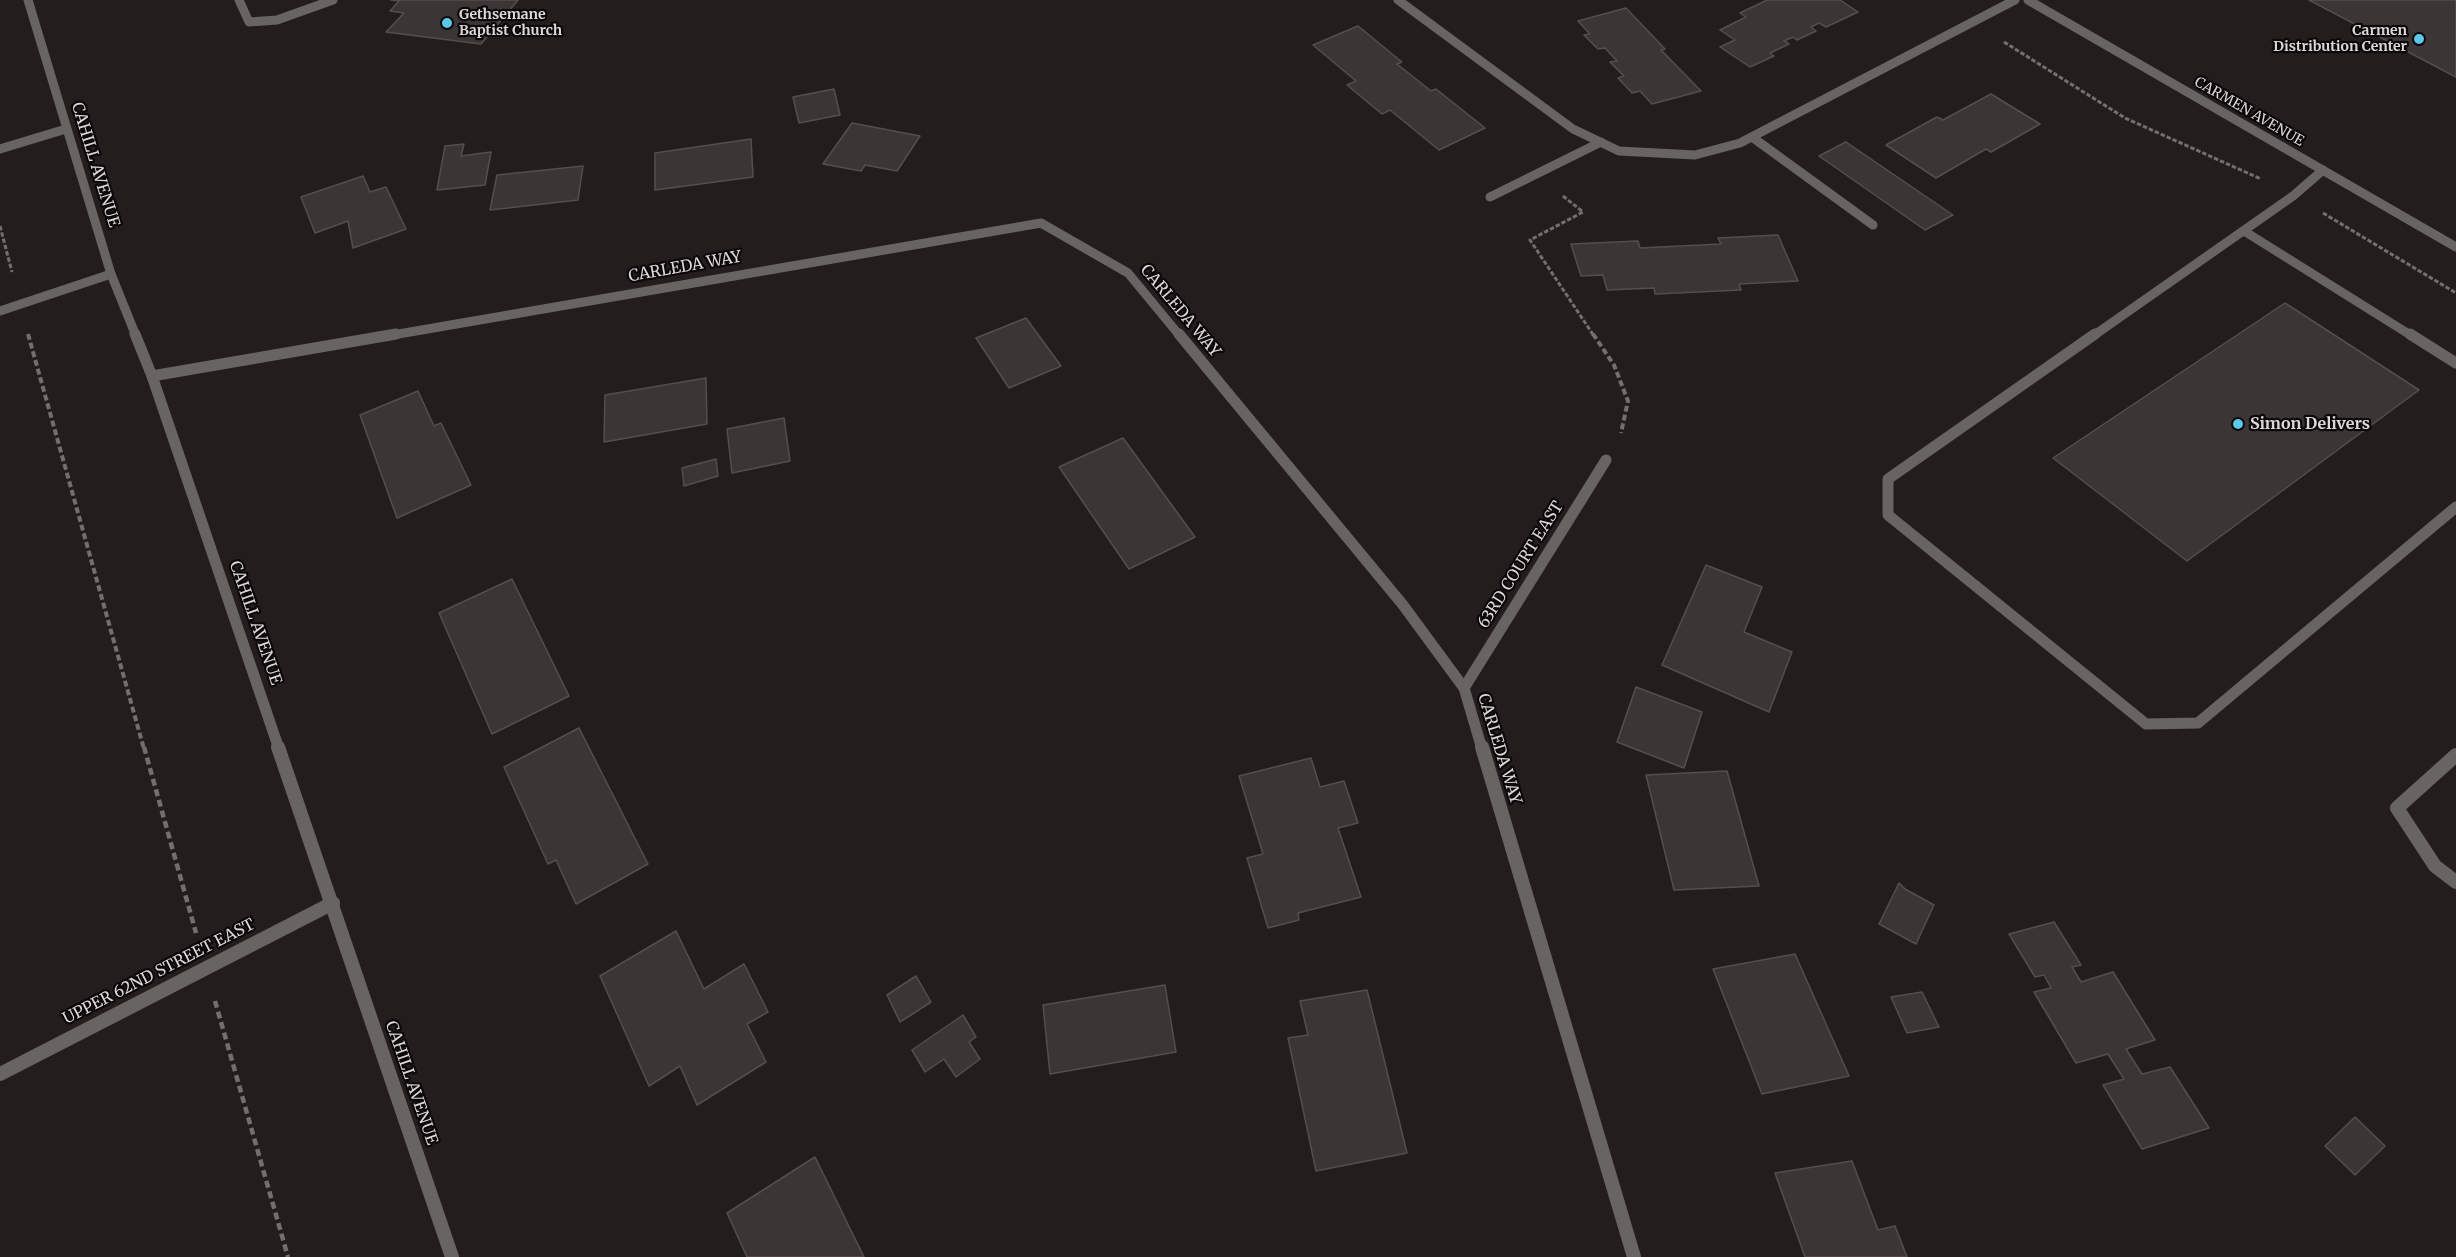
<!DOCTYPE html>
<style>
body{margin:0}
canvas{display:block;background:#241d1e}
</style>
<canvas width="2456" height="1257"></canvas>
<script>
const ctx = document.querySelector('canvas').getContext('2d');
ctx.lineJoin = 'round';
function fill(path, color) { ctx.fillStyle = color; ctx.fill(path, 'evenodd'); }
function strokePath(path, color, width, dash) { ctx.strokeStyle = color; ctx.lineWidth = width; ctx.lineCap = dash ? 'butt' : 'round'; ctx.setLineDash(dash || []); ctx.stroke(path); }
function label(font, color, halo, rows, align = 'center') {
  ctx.font = font + ' Merriweather,serif'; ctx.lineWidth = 4.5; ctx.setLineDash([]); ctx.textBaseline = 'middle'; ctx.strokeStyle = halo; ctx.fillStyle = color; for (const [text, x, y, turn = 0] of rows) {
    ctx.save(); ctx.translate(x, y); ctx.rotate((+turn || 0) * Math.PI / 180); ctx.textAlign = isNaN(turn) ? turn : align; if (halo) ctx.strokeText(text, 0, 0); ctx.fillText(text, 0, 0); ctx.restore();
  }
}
const building = new Path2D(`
 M391 0H518L481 44 386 32 404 13 390 11 399 1Z
 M1767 0H1840L1858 12 1826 27 1819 23 1811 27 1816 31 1797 40 1793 37 1784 41 1789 44 1770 53 1774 56 1750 67 1720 47 1735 40 1720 30 1746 17 1740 13Z
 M2309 0H2456V77Z
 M1626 8 1665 49 1661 50 1701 91 1652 104 1640 91 1632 93 1618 78 1624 76 1610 62 1617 61 1605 48 1598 49 1584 35 1590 34 1578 21Z
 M1358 26 1402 62 1397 64 1431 91 1436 89 1485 128 1439 150 1390 110 1382 114 1347 85 1356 81 1313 45Z
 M834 89 840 115 799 123 793 97Z
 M1991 94 2040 124 1991 152 1986 149 1936 178 1886 145 1937 117 1943 120Z
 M852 123 920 136 897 171 865 165 861 171 823 164Z
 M751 139 753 177 655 190V153Z
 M1846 142 1953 215 1925 230 1819 156Z
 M464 144 461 156 491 152 485 185 437 190 445 146Z
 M583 166 578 200 490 210 497 175Z
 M363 176 370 192 386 187 406 229 353 248 348 221 315 233 301 197Z
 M1778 235 1798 281 1739 284 1741 290 1655 294 1654 288 1607 290 1603 275 1581 276 1571 244 1638 241 1640 248 1721 244 1718 238Z
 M2285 303 2419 390 2187 561 2053 458Z
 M1026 318 1061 366 1009 388 976 338Z
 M706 378 707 424 604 442 605 395Z
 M418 391 434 426 441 423 471 485 397 518 360 415Z
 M784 418 790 461 732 473 727 429Z
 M1123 438 1195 537 1129 569 1059 467Z
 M716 459 718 476 684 486 682 468Z
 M1706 565 1762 587 1744 632 1792 652 1769 712 1662 665Z
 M512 579 569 696 492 734 439 613Z
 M1636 687 1702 712 1684 768 1617 742Z
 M579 728 648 864 576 904 556 860 548 864 504 767Z
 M1311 758 1320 787 1344 781 1358 823 1338 828 1361 897 1298 913 1299 920 1268 928 1247 858 1263 854 1239 776Z
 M1727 771 1759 886 1674 890 1646 775Z
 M1899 883 1905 889 1934 905 1916 944 1879 924Z
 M2054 922 2081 965 2072 967 2081 982 2113 972 2155 1040 2126 1049 2142 1074 2170 1067 2209 1128 2142 1149 2103 1085 2124 1079 2108 1054 2076 1063 2034 992 2051 988 2044 975 2035 977 2009 934Z
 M676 931 704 989 744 964 768 1012 747 1024 766 1062 697 1105 680 1066 649 1086 600 976Z
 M1795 954 1849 1076 1762 1094 1713 969Z
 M916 976 931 1002 900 1022 887 995Z
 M1165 985 1176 1052 1050 1074 1043 1005Z
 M1367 990 1407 1153 1316 1171 1288 1038 1308 1035 1300 1001Z
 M1922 992 1939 1027 1907 1033 1891 997Z
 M963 1015 976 1037 969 1042 980 1059 956 1077 944 1059 925 1072 912 1050Z
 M2355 1117 2385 1146 2355 1175 2325 1146Z
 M815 1157 864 1257H747L727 1213Z
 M1852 1161 1878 1230 1895 1226 1907 1257H1805L1775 1173Z`);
const pathFar2 = new Path2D(`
 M2004 42 2125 118 2261 179
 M1563 196 1583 212 1530 240 1594 336
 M2323 213 2456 293
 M0 226 12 272`);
const pathFar1 = new Path2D(`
 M28 334 144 749
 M1593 334 1614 365 1628 401 1621 433`);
const path = new Path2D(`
 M144 747 196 933
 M215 1001 288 1257`);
const serviceFar2 = new Path2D(`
 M239 0 249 22 277 20 333 0
 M0 149 66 129
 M2244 231 2412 336
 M0 311 111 274
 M2093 336 2293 196 2323 170`);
const serviceFar1 = new Path2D(`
 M2095 334 1888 479V515L2146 724 2198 723 2456 507
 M2410 334 2456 363`);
const service = new Path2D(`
 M2456 755 2397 808 2435 866 2456 882`);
const minorFar2 = new Path2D(`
 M1398 0 1573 129 1619 151 1695 155 1740 143 2015 0
 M1752 137 1873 225
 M1490 197 1601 142
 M387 336 1041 223 1128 273 1180 336`);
const minorFar1 = new Path2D(`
 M1179 334 1403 605 1464 688 1482 749
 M152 376 396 334
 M1464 688 1606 460`);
const minor = new Path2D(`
 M1482 747 1634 1257
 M0 1074 333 903`);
const tertiaryFar2 = new Path2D(`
 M28 0 111 274 136 336
 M2028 0 2456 247`);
const tertiaryFar1 = new Path2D(`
 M135 334 152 376 279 749`);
const tertiary = new Path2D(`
 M278 747 452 1257`);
const markers = [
 [447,23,6,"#5ac8e6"],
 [2419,39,6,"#5ac8e6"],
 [2238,424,6,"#5ac8e6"]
];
const farPoinames = [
 ["Gethsemane",459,15],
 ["Baptist Church",459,31],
 ["Carmen",2407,31,"right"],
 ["Distribution Center",2407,47,"right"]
];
const farStreetnames = [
 ["CARMEN AVENUE",2249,112,30]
];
const streetNames = [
 ["CAHILL AVENUE",95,165,73],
 ["CARLEDA WAY",685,267,-10],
 ["CARLEDA WAY",1180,311,50],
 ["63RD COURT EAST",1521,565,-58],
 ["CAHILL AVENUE",255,623,71],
 ["CARLEDA WAY",1499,749,73],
 ["UPPER 62ND STREET EAST",159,972,-27],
 ["CAHILL AVENUE",411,1083,71]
];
const poiNames = [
 ["Simon Delivers",2250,424]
];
fill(building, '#3c3536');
strokePath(building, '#554d4e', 1.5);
strokePath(pathFar2, '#746e6f', 3, [4.5, 2]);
strokePath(pathFar1, '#746e6f', 4, [6, 3]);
strokePath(path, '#746e6f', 4.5, [7, 4]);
strokePath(serviceFar2, '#686464', 9);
strokePath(serviceFar1, '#686464', 11);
strokePath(service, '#686464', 14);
strokePath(minorFar2, '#686464', 9);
strokePath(minorFar1, '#686464', 11);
strokePath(minor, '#686464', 14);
strokePath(tertiaryFar2, '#686464', 9);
strokePath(tertiaryFar1, '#686464', 11);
strokePath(tertiary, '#686464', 14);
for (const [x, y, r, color] of markers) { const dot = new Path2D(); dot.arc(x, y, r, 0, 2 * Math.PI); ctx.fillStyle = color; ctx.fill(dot); strokePath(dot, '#0b0809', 2); }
label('bold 14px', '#dcd7d8', '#0b0809', farPoinames, 'left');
label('14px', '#dcd7d8', '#0b0809', farStreetnames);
label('16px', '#dcd7d8', '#0b0809', streetNames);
label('bold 16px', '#dcd7d8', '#0b0809', poiNames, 'left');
</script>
